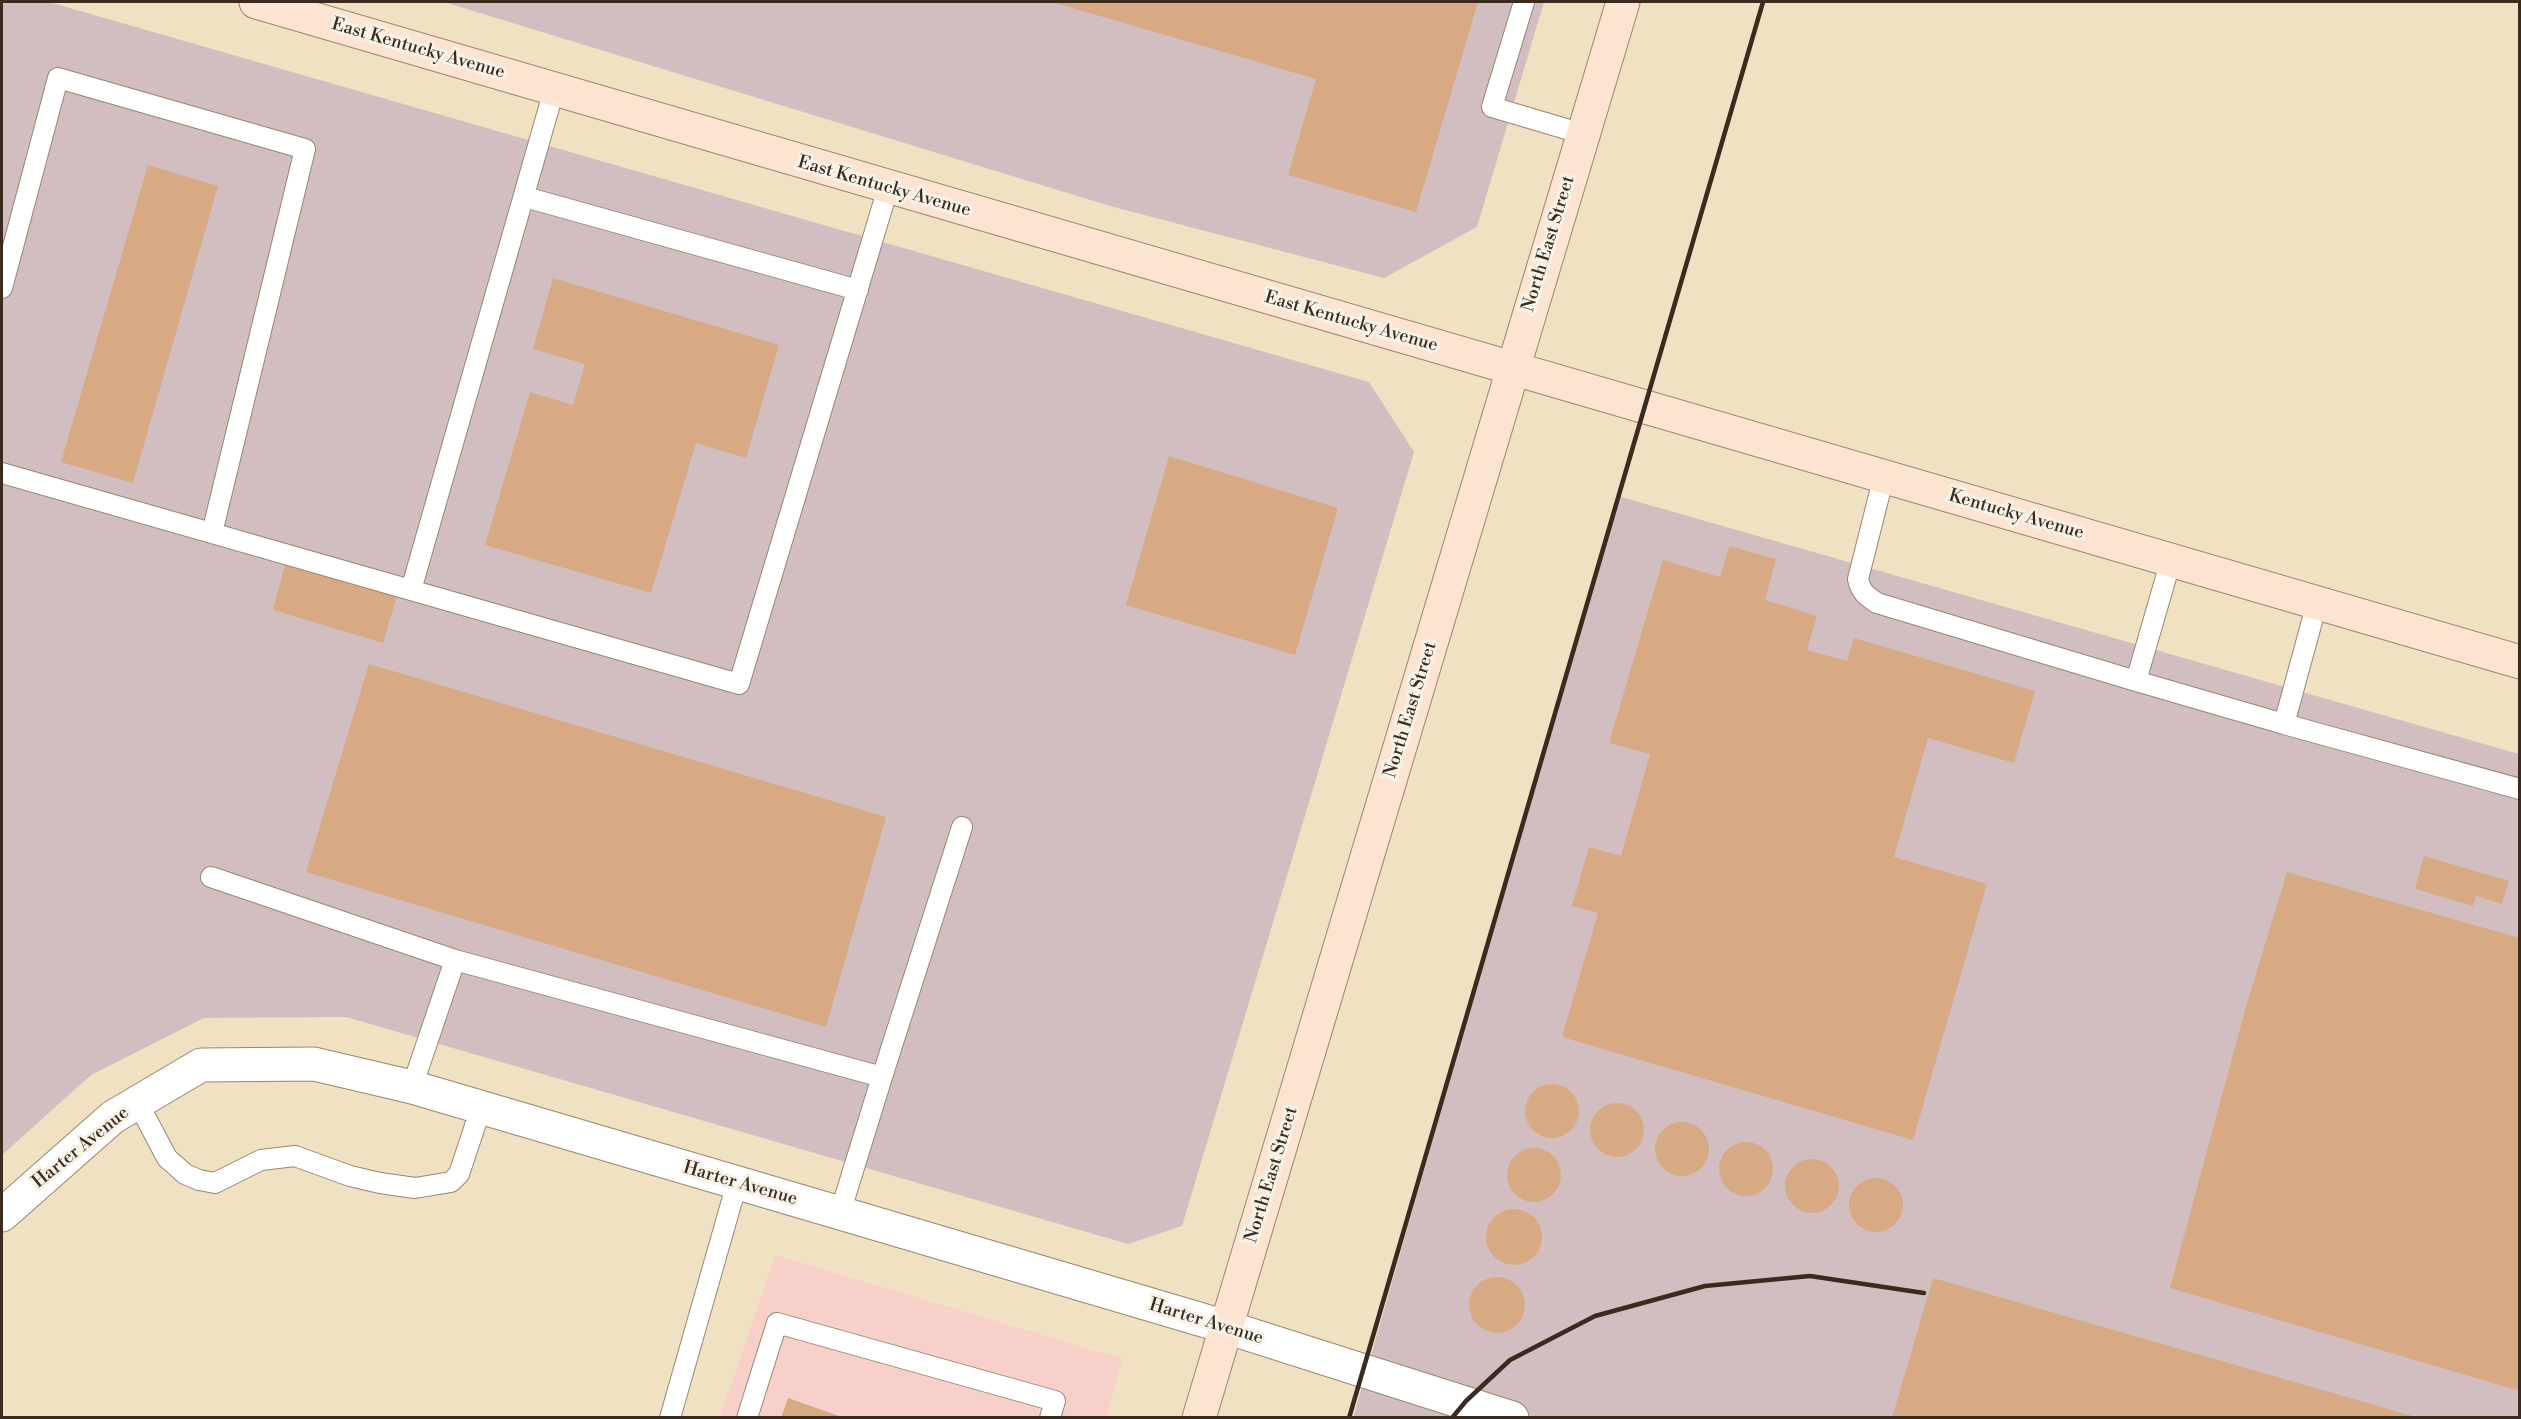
<!DOCTYPE html>
<style>
body{margin:0}
#map{position:relative;width:2521px;height:1419px;overflow:hidden;background:#f0e1c3;font-family:"Libre Bodoni",serif}
canvas{display:block}
.frame{position:absolute;inset:0;border:3px solid #3b2a1e;pointer-events:none}
</style>
<div id="map">
<canvas width="2521" height="1419"></canvas>
<div class="frame"></div>
</div>
<script>
const ctx = document.querySelector('canvas').getContext('2d');
ctx.lineJoin = 'round';
function fill(path, color) { ctx.fillStyle = color; ctx.fill(path, 'evenodd'); }
function strokePath(path, color, width, dash) { ctx.strokeStyle = color; ctx.lineWidth = width; ctx.lineCap = dash ? 'butt' : 'round'; ctx.setLineDash(dash || []); ctx.stroke(path); }
function label(font, color, halo, rows, align = 'center') {
  ctx.font = font + ' "Libre Bodoni",serif'; ctx.lineWidth = 6; ctx.setLineDash([]); ctx.textBaseline = 'middle'; ctx.strokeStyle = halo; ctx.fillStyle = color; for (const [text, x, y, turn = 0] of rows) {
    ctx.save(); ctx.translate(x, y); ctx.rotate((+turn || 0) * Math.PI / 180); ctx.textAlign = isNaN(turn) ? turn : align; if (halo) ctx.strokeText(text, 0, 0); ctx.fillText(text, 0, 0); ctx.restore();
  }
}
const built = new Path2D(`
 M775 1255 1123 1359 1106 1417 720 1418Z`);
const industrial = new Path2D(`
 M2 2H49L1369 382 1414 452 1182 1226 1128 1244 346 1017 204 1018 91 1075 2 1155Z
 M444 2H1544L1477 227 1384 278 1110 206Z
 M1618 496 2519 754V1417L1353 1418Z`);
const building = new Path2D(`
 M1052 2H1478L1416 212 1288 175 1316 79Z
 M148 165 218 186 133 483 61 462Z
 M553 278 779 345 746 458 696 443 651 593 485 545 530 392 573 405 585 364 533 349Z
 M1169 456 1338 508 1295 655 1126 605Z
 M1729 546 1776 559 1765 600 1817 616 1807 650 1847 661 1854 638 2035 691 2014 763 1928 738 1894 857 1987 884 1913 1140 1562 1037 1598 913 1572 906 1589 847 1621 856 1650 754 1609 743 1663 560 1720 577Z
 M287 557 399 589 383 643 273 610Z
 M369 664 886 817 826 1027 306 872Z
 M2424 856 2509 881 2502 904 2476 896 2473 906 2415 889Z
 M2287 872 2520 938V1391L2170 1288 2245 1010Z
 M1525 1111a27 27 0 1 1 54 0a27 27 0 1 1-54 0Z
 M1590 1130a27 27 0 1 1 54 0a27 27 0 1 1-54 0Z
 M1655 1149a27 27 0 1 1 54 0a27 27 0 1 1-54 0Z
 M1719 1169a27 27 0 1 1 54 0a27 27 0 1 1-54 0Z
 M1507 1175a27 27 0 1 1 54 0a27 27 0 1 1-54 0Z
 M1785 1186a27 27 0 1 1 54 0a27 27 0 1 1-54 0Z
 M1849 1205a27 27 0 1 1 54 0a27 27 0 1 1-54 0Z
 M1486 1237a28 28 0 1 1 56 0a28 28 0 1 1-56 0Z
 M1469 1305a28 28 0 1 1 56 0a28 28 0 1 1-56 0Z
 M1933 1278 2416 1417 2415 1418H1892Z
 M788 1398 842 1417V1418H781Z`);
const lane = new Path2D(`
 M1524 2 1492 107 1583 134
 M525 197 858 290
 M2 288 58 78 305 149 212 533
 M2 473 739 684 888 188
 M1884 476 1858 579C1861 592 1866 596 1877 603L2136 681
 M2171 560 2136 681 2284 724 2317 603
 M411 590 554 90
 M2284 724 2520 789
 M211 877 455 960
 M882 1077 962 827
 M412 1087 455 960 882 1077 840 1213
 M138 1103 167 1158 185 1174 199 1180 215 1183 261 1160 295 1156 350 1176 380 1183 415 1188 451 1182 459 1174 481 1108
 M670 1418 737 1183
 M747 1418 777 1323 1055 1401 1050 1418`);
const street = new Path2D(`
 M2 1215 113 1117 201 1065 314 1064 412 1087 840 1213 1226 1327 1512 1418`);
const secondary = new Path2D(`
 M256 2 2520 662
 M1199 1418 1623 2`);
const rail = new Path2D(`
 M1349 1418 1763 2
 M1452 1418 1466 1401 1510 1360 1595 1316 1705 1286 1810 1276 1924 1293`);
const streetNames = [
 ["East Kentucky Avenue",418,49,16],
 ["East Kentucky Avenue",884,187,16],
 ["North East Street",1549,244,-73],
 ["East Kentucky Avenue",1351,322,16],
 ["Kentucky Avenue",2016,515,16],
 ["North East Street",1411,710,-73],
 ["Harter Avenue",81,1148,-39],
 ["North East Street",1272,1175,-73],
 ["Harter Avenue",740,1184,16],
 ["Harter Avenue",1206,1322,17]
];
fill(built, '#f7d0c9');
fill(industrial, '#d2bec1');
fill(building, '#d7aa83');
strokePath(lane, '#968670', 22);
strokePath(street, '#968670', 35);
strokePath(secondary, '#968670', 35);
strokePath(lane, '#fff', 20);
strokePath(street, '#fff', 33);
strokePath(secondary, '#fde4d1', 33);
strokePath(rail, '#3b2a1e', 4.5);
label('18px', '#3b2a1e', '#f7f3e8', streetNames);
</script>
